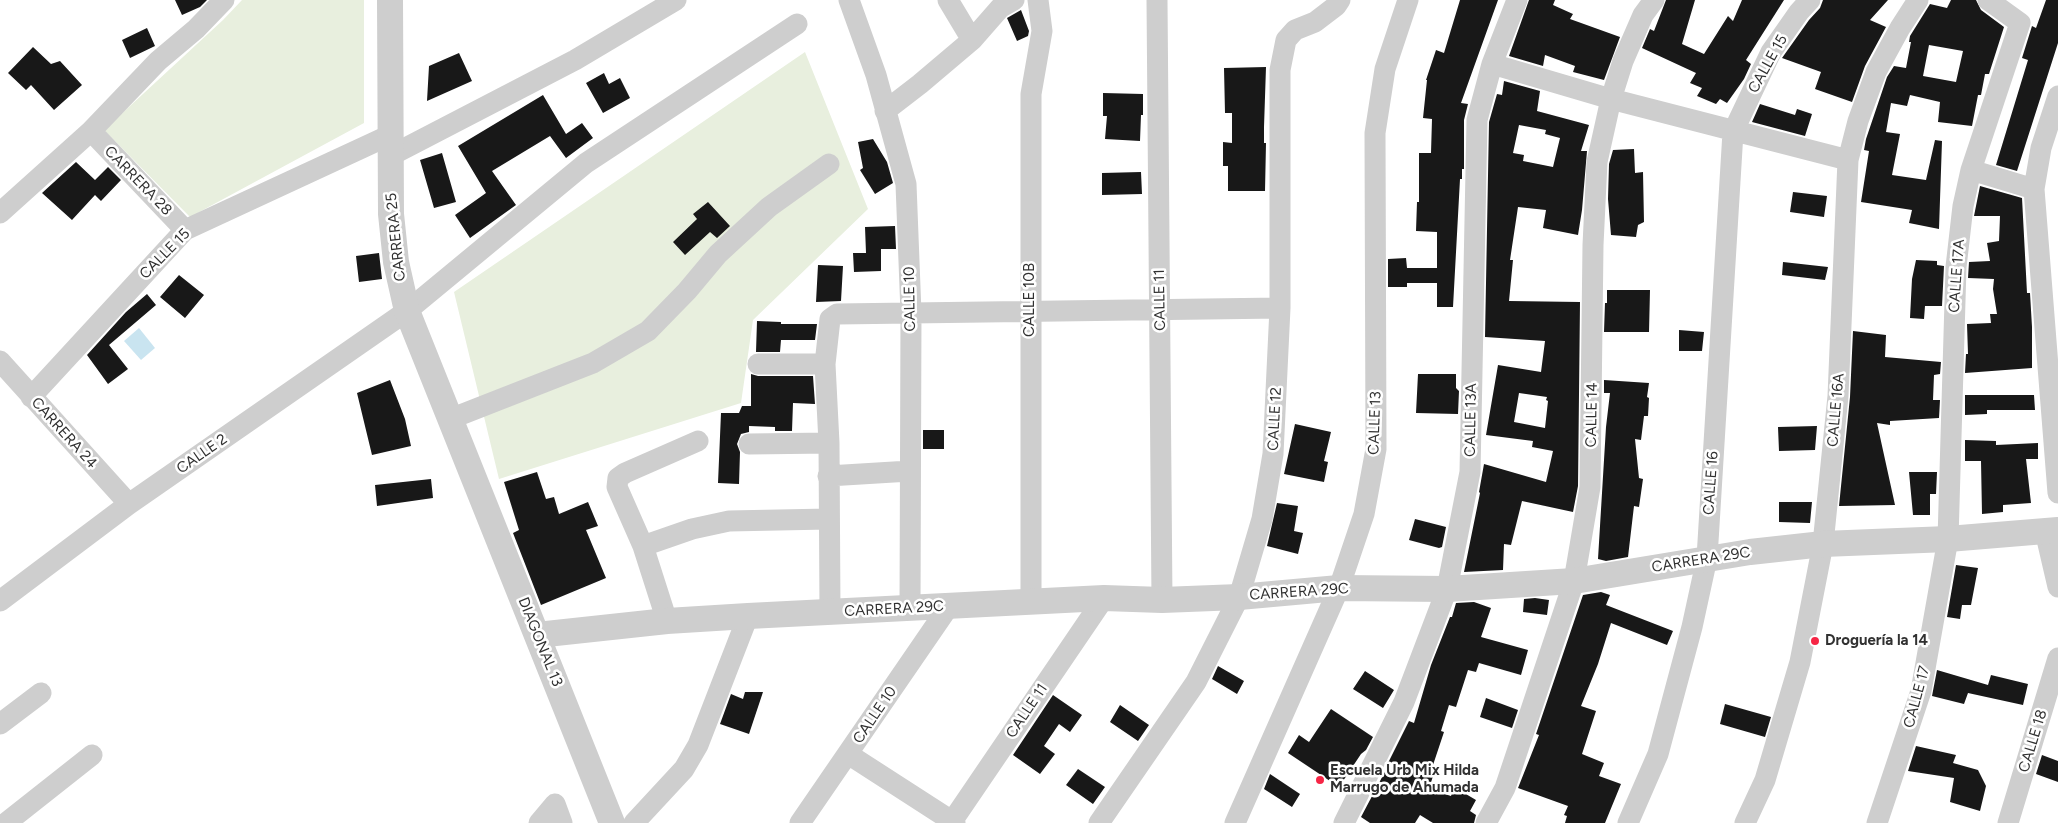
<!DOCTYPE html>
<html>
<head>
<meta charset="utf-8">
<style>
  body { margin:0 }
  canvas { display:block; background:#fff }
</style>
</head>
<body>
<canvas width="2058" height="823"></canvas>
<script>
const context = document.querySelector('canvas').getContext('2d');
context.lineJoin = 'round';
function paint(path, color) { context.fillStyle = color; context.fill(path, 'evenodd'); }
const poly = rows => new Path2D(rows.map(r => 'M' + r).join(''));
function strokePath(path, color, width, dash) { context.strokeStyle = color; context.lineWidth = width; context.lineCap = dash ? 'butt' : 'round'; context.setLineDash(dash || []); context.stroke(path); }
function write(font, color, halo, rows, align = 'center') {
  context.font = font + ' Figtree,sans-serif'; context.lineWidth = 5; context.setLineDash([]); context.textBaseline = 'middle'; context.strokeStyle = halo; context.fillStyle = color; for (const [text, x, y, turn = 0] of rows) {
    context.save(); context.translate(x, y); context.rotate((+turn || 0) * Math.PI / 180); context.textAlign = isNaN(turn) ? turn : align; if (halo) context.strokeText(text, 0, 0); context.fillText(text, 0, 0); context.restore();
  }
}
const green = poly([
  [242,0,364,0,364,123,190,217,104,130,223,20],
  [805,52,868,209,753,320,741,403,499,479,454,292]
]);
const water = poly([
  [139,328,155,348,141,360,124,341]
]);
const building = poly([
  [175,0,207,0,200,7,182,15],
  [1460,0,1498,0,1461,103,1468,104,1464,120,1464,169,1462,169,1462,179,1460,179,1453,307,1437,307,1437,283,1407,283,1407,287,1388,287,1388,259,1406,258,1407,268,1437,268,1437,232,1416,231,1417,202,1419,202,1419,153,1431,153,1432,119,1423,118,1427,80,1426,80,1436,50,1444,53],
  [1529,0,1555,0,1553,5,1573,14,1570,19,1620,37,1604,80,1573,72,1575,66,1545,55,1543,66,1509,56],
  [1666,0,1695,0,1682,44,1704,54,1728,16,1733,21,1742,0,1784,0,1746,60,1751,64,1744,79,1727,103,1720,99,1716,104,1697,96,1702,88,1690,83,1696,73,1642,48,1650,29,1654,31],
  [1823,0,1888,0,1870,20,1886,27,1865,66,1852,102,1815,89,1821,72,1782,58,1809,20,1820,8],
  [1951,0,1976,0,1981,10,2004,27,1989,74,1985,74,1981,95,1978,95,1972,126,1938,122,1940,102,1910,95,1907,106,1891,103,1886,132,1900,134,1892,175,1926,180,1935,140,1942,141,1939,229,1909,223,1912,210,1861,202,1869,151,1864,150,1866,139,1887,77,1894,66,1906,68,1911,42,1909,42,1910,36,1930,4,1947,8],
  [1929,45,1963,51,1956,82,1923,76],
  [2046,0,2058,0,2058,43,2017,171,1996,165,2028,60,2022,58,2032,26,2036,28],
  [1021,10,1029,31,1028,36,1017,41,1007,18],
  [147,28,155,46,130,58,122,40],
  [33,47,51,64,60,61,82,85,54,110,31,85,26,90,8,73],
  [459,53,472,81,427,101,429,66],
  [1266,67,1264,127,1264,143,1266,143,1265,191,1228,191,1228,166,1223,166,1223,142,1232,143,1232,113,1225,113,1224,68],
  [604,73,609,84,620,78,630,98,603,113,586,83],
  [1504,81,1540,91,1537,111,1589,125,1581,151,1587,151,1582,210,1578,235,1543,228,1546,210,1518,207,1510,260,1513,260,1509,301,1580,302,1578,486,1573,512,1522,501,1511,545,1504,544,1503,570,1464,572,1480,493,1479,492,1484,464,1546,482,1553,451,1532,447,1533,441,1486,435,1498,365,1541,372,1545,341,1485,337,1489,122,1497,94,1502,95],
  [1519,125,1546,130,1545,134,1560,138,1553,167,1523,161,1524,155,1513,153],
  [1519,393,1547,397,1546,400,1548,401,1545,428,1514,422],
  [1103,93,1143,94,1143,115,1141,115,1140,141,1105,139,1107,116,1103,116],
  [543,95,566,134,582,123,593,138,566,158,550,136,492,171,516,205,470,238,455,215,486,193,458,146],
  [1760,104,1795,115,1797,109,1812,114,1805,136,1752,122],
  [873,139,887,162,893,183,875,194,860,170,863,168,858,142],
  [1634,149,1635,173,1643,172,1644,222,1638,225,1636,237,1611,235,1608,199,1609,164,1613,150],
  [442,153,456,202,434,208,420,160],
  [76,162,95,180,108,167,121,180,101,201,95,195,72,220,42,193],
  [1141,172,1142,194,1102,195,1102,173],
  [1980,186,2022,198,2027,293,2030,293,2032,327,2032,368,1965,373,1966,354,1968,354,1967,324,1991,323,1990,314,1997,314,1993,289,1994,279,1968,278,1969,262,1990,261,1987,243,1999,241,2000,216,1974,216],
  [1793,192,1827,196,1824,217,1790,212],
  [708,202,730,226,717,238,710,232,685,255,673,242,697,219,693,214],
  [895,226,896,249,881,249,881,271,854,272,853,253,866,253,865,227],
  [379,253,382,279,359,282,356,256],
  [1916,260,1937,261,1937,265,1944,266,1942,306,1925,306,1924,319,1910,318,1912,279],
  [1783,262,1828,267,1825,280,1782,275],
  [818,265,843,266,841,301,816,302],
  [179,275,204,295,185,318,160,297],
  [1607,290,1650,290,1649,332,1604,332,1605,303,1607,303],
  [147,294,156,305,109,345,128,369,108,384,87,355,126,312],
  [757,321,781,322,781,324,817,324,815,340,781,340,780,352,756,352],
  [1679,330,1704,332,1702,351,1679,351],
  [1853,331,1886,335,1885,357,1941,362,1940,374,1934,375,1933,400,1940,400,1939,418,1890,421,1890,425,1877,423,1895,505,1839,506,1850,397],
  [751,374,758,376,813,376,815,404,793,403,792,431,775,431,775,427,749,426,749,432,741,434,737,444,740,452,739,484,718,483,721,413,739,413,742,406,751,406],
  [1418,374,1456,374,1456,388,1459,391,1458,414,1416,413],
  [390,380,405,419,411,446,372,455,357,393],
  [1604,380,1649,383,1647,397,1649,398,1648,416,1644,416,1641,440,1635,439,1639,478,1643,479,1639,507,1634,506,1628,557,1606,561,1598,559,1606,427,1610,393,1604,393],
  [1965,395,2034,395,2035,410,1987,410,1987,414,1965,415],
  [1295,424,1331,432,1324,461,1328,462,1324,482,1284,474],
  [1817,426,1815,450,1779,451,1778,427],
  [923,430,944,430,944,449,923,449],
  [1965,440,1996,441,1996,445,2038,443,2038,459,2026,459,2031,503,2003,505,2003,512,1982,514,1981,461,1965,461],
  [537,472,546,499,554,497,559,514,588,502,598,526,586,530,606,578,541,605,513,533,519,530,504,482],
  [1909,472,1937,472,1936,494,1930,494,1930,515,1913,515],
  [431,479,433,498,377,506,375,485],
  [1779,502,1812,502,1810,523,1779,522],
  [1277,503,1298,506,1294,531,1303,533,1298,554,1267,546],
  [1415,519,1446,527,1442,547,1439,548,1409,540],
  [1956,565,1978,568,1971,605,1962,605,1960,619,1947,617],
  [1601,592,1610,595,1606,605,1673,631,1667,645,1611,623,1598,664,1581,706,1596,711,1582,754,1604,763,1599,776,1621,784,1605,823,1565,823,1567,816,1564,815,1568,806,1518,788,1539,735,1536,734,1583,595],
  [1535,598,1549,600,1547,615,1523,612,1524,599],
  [1474,602,1491,608,1481,637,1528,650,1521,675,1479,663,1476,672,1468,670,1456,707,1449,705,1441,731,1444,732,1430,774,1433,776,1429,789,1451,796,1454,787,1476,800,1470,811,1476,815,1474,823,1433,823,1420,815,1415,823,1370,823,1361,817,1389,764,1388,763,1409,721,1414,723,1431,665,1450,617,1452,617,1456,603],
  [1218,666,1244,681,1237,694,1212,679],
  [1937,670,1988,685,1991,675,2028,684,2023,705,1968,693,1964,704,1932,696],
  [1365,671,1394,690,1383,708,1353,689],
  [745,692,763,692,749,734,720,724,731,694,743,699],
  [1053,695,1082,715,1070,732,1059,724,1044,746,1055,754,1040,774,1013,755],
  [1486,698,1518,710,1512,728,1480,717],
  [1725,704,1771,717,1765,737,1720,724],
  [1120,705,1149,725,1138,741,1110,722],
  [1331,709,1373,737,1366,750,1361,754,1339,787,1288,753,1299,735,1309,742],
  [1916,746,1956,755,1953,763,1978,770,1986,786,1980,811,1950,802,1954,778,1908,771],
  [2042,755,2058,761,2058,782,2036,774],
  [1078,769,1105,787,1093,804,1066,785],
  [1270,774,1300,794,1292,807,1264,789]
]);
const minor = poly([
  [849,0,876,75,906,184,911,313,910,608],
  [948,0,972,40],
  [1157,0,1162,600],
  [1492,64,1611,99,1848,160],
  [2058,96,2041,148,2034,189,2058,493],
  [885,111,920,84,972,40,1000,8,1014,0],
  [91,131,185,230],
  [390,156,575,60,676,0],
  [1971,170,2034,189],
  [0,213,91,131,158,61,196,29,224,0],
  [0,361,129,504],
  [758,364,825,364],
  [31,397,185,230,390,135],
  [450,419,593,363,648,331,687,291,718,254,769,207,829,164],
  [749,444,829,443],
  [828,476,910,471],
  [2045,531,2058,587],
  [643,546,692,529,729,521,828,519],
  [0,601,129,504,407,311,586,163,797,24],
  [1031,602,1031,94,1042,31,1038,0],
  [830,612,829,443,825,364,830,319,837,314,1280,308],
  [667,621,643,546,617,487,618,478,625,473,698,441],
  [0,724,41,693],
  [848,754,955,823],
  [6,823,92,755],
  [539,823,555,804,562,823],
  [634,823,684,769,698,745,748,616],
  [800,823,949,606],
  [951,823,1104,598],
  [1099,823,1196,682,1239,597,1262,519,1273,454,1280,308,1280,70,1286,40,1295,30,1315,22,1336,6,1340,0],
  [1235,823,1339,588,1364,514,1376,449,1375,133,1385,69,1408,0],
  [1344,823,1404,702,1447,589,1470,472,1477,120,1492,64,1517,0],
  [1486,823,1505,788,1574,581,1590,487,1593,245,1597,162,1611,99,1623,61,1643,15,1654,0],
  [1628,823,1658,754,1692,627,1707,558,1733,132,1771,52,1799,12,1810,0],
  [1745,823,1765,780,1800,662,1823,544,1838,396,1848,160,1858,121,1876,72,1900,28,1918,0],
  [1877,823,1921,691,1948,539,1956,267,1963,206,1971,170,2020,23,1988,0],
  [2008,823,2058,658]
]);
const tertiary = poly([
  [390,0,391,214,396,262,407,311,612,823],
  [537,635,667,621,748,616,1104,598,1162,600,1239,597,1339,588,1447,589,1574,581,1750,552,1823,544,1948,539,2058,530]
]);
const markers = [
  [1815,641,5,"#f62545"],
  [1320,780,5,"#f62545"]
];
const streetNames = [
  ["CALLE 15",1768,64,-61],
  ["CARRERA 28",138,181,46],
  ["CARRERA 25",396,237,-96],
  ["CALLE 15",165,254,-45],
  ["CALLE 17A",1957,276,-86],
  ["CALLE 10",910,299,-91],
  ["CALLE 10B",1030,300,-90],
  ["CALLE 11",1160,300,-91],
  ["CALLE 16A",1836,410,-85],
  ["CALLE 14",1592,415,-89],
  ["CALLE 12",1275,419,-87],
  ["CALLE 13A",1471,420,-89],
  ["CALLE 13",1375,423,-88],
  ["CARRERA 24",64,433,48],
  ["CALLE 2",202,454,-35],
  ["CALLE 16",1711,483,-86],
  ["CARRERA 29C",1701,560,-9],
  ["CARRERA 29C",1299,592,-4],
  ["CARRERA 29C",894,609,-3],
  ["DIAGONAL 13",540,642,68],
  ["CALLE 17",1917,697,-75],
  ["CALLE 11",1027,711,-56],
  ["CALLE 10",875,715,-56],
  ["CALLE 18",2033,741,-73]
];
const poiNames = [
  ["Droguería la 14",1825,641],
  ["Escuela Urb Mix Hilda",1330,771],
  ["Marrugo de Ahumada",1330,788]
];
paint(green, '#e8efde');
paint(water, '#c9e4f0');
paint(building, '#181818');
strokePath(minor, '#cecece', 21);
strokePath(tertiary, '#cecece', 26);
for (const [x, y, r, color] of markers) { const dot = new Path2D(); dot.arc(x, y, r, 0, 2 * Math.PI); context.fillStyle = color; context.fill(dot); strokePath(dot, '#fff', 2); }
write('15px', '#313131', '#fff', streetNames);
write('bold 15px', '#313131', '#fff', poiNames, 'left');
</script>
</body>
</html>
